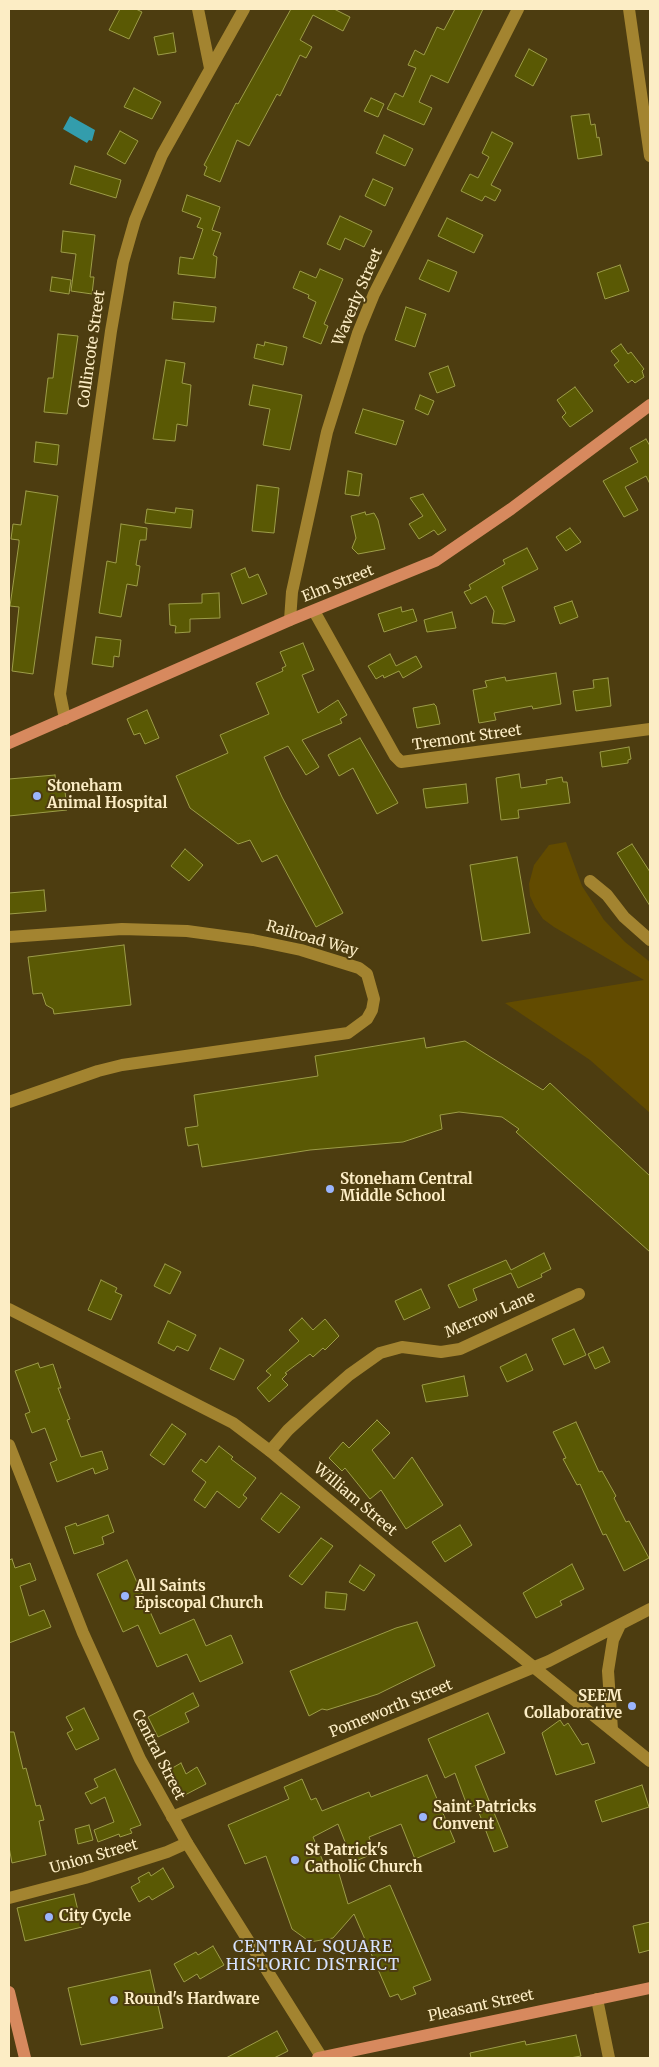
<!DOCTYPE html>
<html>
<head>
<meta charset="utf-8">
<style>
  body { margin:0 }
  #map { position:relative; width:659px; height:2067px; overflow:hidden; background:#4d3d10; font-family:Merriweather,serif }
  canvas { display:block }
  .frame { position:absolute; inset:0; border:10px solid #fcedc5; pointer-events:none }
</style>
</head>
<body>
<div id="map">
<canvas width="659" height="2067"></canvas>
<div class="frame"></div>
</div>
<script>
const context = document.querySelector('canvas').getContext('2d');
context.lineJoin = 'round';
function paint(path, color) { context.fillStyle = color; context.fill(path, 'evenodd'); }
const poly = rows => new Path2D(rows.map(r => 'M' + r).join(''));
function strokePath(path, color, width, dash) { context.strokeStyle = color; context.lineWidth = width; context.lineCap = dash ? 'butt' : 'round'; context.setLineDash(dash || []); context.stroke(path); }
function write(font, color, halo, rows, align = 'center') {
  context.font = font + ' Merriweather,serif'; context.lineWidth = 4; context.setLineDash([]); context.textBaseline = 'middle'; context.strokeStyle = halo; context.fillStyle = color; for (const [text, x, y, turn = 0] of rows) {
    context.save(); context.translate(x, y); context.rotate((+turn || 0) * Math.PI / 180); context.textAlign = isNaN(turn) ? turn : align; if (halo) context.strokeText(text, 0, 0); context.fillText(text, 0, 0); context.restore();
  }
}
const green = poly([
  [566,842,582,886,604,920,625,942,650,962,650,1113,590,1060,505,1003,644,980,554,927,543,919,535,907,530,896,529,884,534,865,549,845]
]);
const water = poly([
  [70,116,95,130,92,141,89,140,87,143,63,129]
]);
const building = poly([
  [120,9,136,9,142,12,129,39,109,30,120,9],
  [291,9,334,9,350,17,343,31,313,15,300,40,312,47,306,58,300,55,280,96,277,94,249,146,237,140,220,182,204,175,207,167,204,165,236,103,238,104,291,9],
  [455,9,483,9,448,83,431,75,419,102,432,108,424,125,387,109,395,93,403,97,416,68,408,65,415,50,424,55,437,27,444,30,455,9],
  [173,33,176,52,158,55,154,37,173,33],
  [529,49,547,59,533,86,515,76,529,49],
  [134,88,161,102,152,119,124,107,134,88],
  [371,98,384,104,378,117,364,111,371,98],
  [589,114,591,125,595,124,597,138,599,137,602,155,578,159,571,116,589,114],
  [120,131,138,141,125,164,107,154,120,131],
  [492,132,513,143,491,185,501,190,495,201,485,196,482,201,461,191,470,174,478,178,489,157,482,153,492,132],
  [384,135,413,149,405,166,376,153,384,135],
  [75,166,121,180,116,198,70,184,75,166],
  [373,179,393,188,385,206,365,196,373,179],
  [187,195,220,207,212,230,221,233,213,255,217,257,215,278,178,274,180,257,193,259,203,229,197,227,201,218,182,211,187,195],
  [340,216,372,231,364,247,345,238,340,250,327,244,340,216],
  [447,218,483,235,474,253,438,236,447,218],
  [63,231,95,235,90,277,94,277,92,294,71,291,76,254,61,252,63,231],
  [428,260,457,272,449,292,419,279,428,260],
  [620,265,629,291,605,299,597,273,620,265],
  [320,269,343,279,324,324,328,326,321,344,303,337,316,302,308,298,309,295,293,288,300,271,316,278,320,269],
  [52,277,71,280,69,294,50,291,52,277],
  [174,302,216,307,214,322,172,319,174,302],
  [406,307,426,314,415,347,395,340,406,307],
  [58,334,78,336,67,414,44,412,48,378,53,378,58,334],
  [265,342,287,347,283,365,254,358,257,344,264,346,265,342],
  [621,344,628,354,631,352,644,369,642,371,644,377,635,383,632,380,628,383,614,365,619,361,611,351,621,344],
  [166,360,185,363,182,383,191,385,187,426,177,424,175,441,153,439,166,360],
  [448,366,455,386,437,393,429,373,448,366],
  [253,385,302,395,290,450,263,445,270,409,249,405,253,385],
  [575,387,593,411,570,427,562,417,566,413,557,400,575,387],
  [420,395,434,401,428,415,415,409,420,395],
  [363,409,404,421,396,445,355,433,363,409],
  [646,439,650,446,650,484,646,476,625,487,638,510,624,517,603,481,638,462,630,448,646,439],
  [36,442,59,445,57,465,34,462,36,442],
  [348,471,362,474,359,496,345,494,348,471],
  [257,485,279,488,274,533,252,531,257,485],
  [26,491,58,496,33,674,12,671,19,607,10,606,19,543,19,540,11,539,13,524,21,525,26,491],
  [423,494,446,530,438,535,434,530,419,539,409,524,423,516,410,498,423,494],
  [176,508,193,510,191,528,145,523,147,509,175,513,176,508],
  [365,512,366,515,374,513,378,520,385,549,358,554,352,548,356,538,351,516,365,512],
  [121,524,147,528,146,540,140,540,136,565,140,566,137,586,127,584,121,617,99,613,107,561,116,563,121,524],
  [570,528,581,542,566,551,556,537,570,528],
  [527,548,538,569,502,587,515,621,505,624,492,623,494,611,486,596,471,604,464,592,471,589,469,585,505,564,503,560,527,548],
  [245,568,249,578,258,574,267,594,242,604,231,574,245,568],
  [219,593,220,618,190,619,190,632,175,633,176,626,170,625,169,604,202,603,202,594,219,593],
  [572,601,578,617,560,624,554,607,572,601],
  [401,607,402,612,413,609,417,621,384,632,378,614,401,607],
  [452,612,456,628,427,632,424,620,452,612],
  [96,637,121,640,119,657,114,656,113,667,92,664,96,637],
  [303,643,314,670,302,675,318,713,338,700,347,715,340,719,342,723,302,740,319,767,306,775,288,746,264,757,282,797,343,913,316,927,277,855,262,862,250,840,238,844,190,808,176,776,228,753,220,735,269,714,256,683,283,671,282,668,286,666,280,652,303,643],
  [390,654,396,666,416,656,422,667,403,678,399,671,384,678,383,675,376,679,368,666,390,654],
  [556,673,561,704,533,709,532,706,494,713,496,720,479,723,473,690,487,687,485,681,505,677,506,681,556,673],
  [608,678,611,706,576,711,573,691,594,688,593,680,608,678],
  [434,704,436,706,440,724,417,728,413,708,434,704],
  [147,710,159,738,145,744,140,733,134,735,127,719,147,710],
  [360,738,398,803,377,814,353,768,339,776,328,755,360,738],
  [629,747,631,759,628,760,628,763,602,767,600,752,629,747],
  [519,774,521,788,547,784,546,780,562,777,563,782,567,782,570,803,518,810,519,818,501,820,496,778,519,774],
  [55,775,56,783,64,782,67,810,9,816,9,779,55,775],
  [466,784,468,803,426,808,423,789,466,784],
  [632,844,650,872,650,906,617,853,632,844],
  [185,849,203,865,189,881,171,866,185,849],
  [517,857,530,933,482,941,470,865,517,857],
  [44,890,46,911,9,914,9,893,44,890],
  [124,945,131,1005,54,1014,53,1009,46,1005,42,993,33,994,28,957,124,945],
  [424,1038,426,1048,465,1041,543,1090,550,1083,650,1176,650,1252,516,1132,519,1129,502,1117,459,1112,440,1115,442,1129,403,1142,310,1150,202,1167,198,1144,188,1146,185,1128,198,1126,194,1095,318,1076,315,1056,424,1038],
  [544,1253,551,1269,541,1274,542,1277,518,1288,511,1273,473,1289,477,1300,459,1308,448,1285,506,1260,511,1270,544,1253],
  [165,1264,181,1272,170,1294,154,1286,165,1264],
  [101,1280,117,1288,115,1292,122,1295,111,1320,88,1310,101,1280],
  [421,1289,430,1308,404,1320,395,1301,421,1289],
  [302,1318,313,1330,325,1319,339,1336,325,1350,323,1348,313,1357,310,1354,285,1373,287,1374,282,1379,288,1385,269,1402,257,1388,271,1375,266,1371,299,1341,289,1330,302,1318],
  [168,1321,196,1335,188,1351,177,1346,174,1351,158,1343,168,1321],
  [574,1329,586,1355,564,1365,552,1339,574,1329],
  [603,1347,610,1362,595,1369,588,1354,603,1347],
  [220,1348,244,1360,234,1380,210,1369,220,1348],
  [526,1354,533,1370,507,1382,500,1367,526,1354],
  [38,1363,40,1368,53,1364,61,1388,58,1388,70,1419,67,1420,81,1457,102,1451,108,1469,95,1474,93,1468,57,1482,50,1463,57,1460,45,1428,32,1433,25,1414,30,1412,15,1371,38,1363],
  [464,1376,468,1396,426,1402,422,1385,464,1376],
  [377,1420,390,1433,372,1450,394,1479,412,1457,443,1505,406,1529,381,1490,370,1499,345,1468,342,1471,329,1458,343,1442,349,1448,377,1420],
  [576,1422,599,1472,602,1471,616,1496,614,1498,626,1522,629,1521,649,1558,624,1571,606,1534,603,1535,580,1484,577,1485,563,1459,566,1458,553,1432,576,1422],
  [172,1424,186,1434,164,1465,150,1455,172,1424],
  [219,1446,233,1457,231,1459,256,1478,243,1495,247,1498,239,1508,217,1491,205,1508,194,1500,206,1482,192,1471,201,1459,206,1463,219,1446],
  [281,1493,300,1507,279,1533,261,1519,281,1493],
  [108,1515,114,1532,102,1537,104,1544,74,1554,65,1527,76,1523,77,1526,108,1515],
  [460,1525,472,1545,445,1562,432,1542,460,1525],
  [321,1538,333,1546,302,1585,289,1576,321,1538],
  [12,1559,15,1568,30,1563,36,1580,20,1586,29,1616,44,1610,51,1627,9,1643,9,1560,12,1559],
  [127,1560,160,1634,194,1619,206,1646,231,1635,243,1663,200,1682,187,1654,157,1667,138,1625,123,1632,97,1574,127,1560],
  [572,1564,584,1589,560,1601,562,1605,536,1618,523,1593,572,1564],
  [360,1565,375,1575,364,1591,349,1582,360,1565],
  [326,1592,347,1594,345,1610,325,1608,326,1592],
  [417,1622,435,1666,378,1694,327,1710,322,1709,309,1716,290,1671,396,1628,417,1622],
  [193,1693,199,1706,185,1713,189,1722,158,1737,148,1717,193,1693],
  [84,1708,99,1739,76,1750,67,1733,73,1730,66,1717,84,1708],
  [488,1713,505,1753,475,1766,508,1847,494,1852,476,1805,468,1808,455,1773,445,1778,428,1739,488,1713],
  [560,1720,564,1726,568,1723,582,1745,588,1743,595,1763,556,1775,542,1733,560,1720],
  [9,1732,14,1732,23,1769,26,1768,36,1806,40,1805,44,1820,39,1821,46,1855,12,1863,9,1847,9,1732],
  [181,1763,186,1774,197,1767,206,1784,183,1796,169,1770,181,1763],
  [115,1769,141,1825,130,1829,132,1833,120,1837,119,1834,98,1842,94,1830,114,1822,105,1797,91,1804,85,1793,98,1787,94,1779,115,1769],
  [427,1775,455,1842,415,1859,401,1824,369,1837,375,1853,353,1862,338,1824,313,1837,324,1864,337,1867,348,1904,390,1885,431,1980,413,1987,416,1994,401,2000,398,1994,390,1997,354,1914,333,1938,310,1942,292,1929,266,1856,245,1864,228,1825,289,1799,284,1787,302,1779,311,1800,316,1798,322,1811,369,1792,371,1797,427,1775],
  [642,1785,649,1807,602,1822,595,1801,642,1785],
  [89,1825,93,1840,78,1844,75,1829,89,1825],
  [163,1868,174,1887,152,1900,149,1896,139,1902,131,1887,140,1882,138,1878,149,1872,151,1876,163,1868],
  [74,1894,82,1927,25,1941,17,1908,74,1894],
  [650,1922,650,1950,639,1953,633,1926,650,1922],
  [213,1946,224,1965,200,1979,197,1974,184,1982,174,1964,196,1952,198,1955,213,1946],
  [150,1970,163,2028,81,2045,68,1988,150,1970],
  [277,2031,288,2051,274,2058,226,2058,277,2031],
  [576,2035,581,2056,570,2058,471,2058,470,2053,525,2041,526,2045,576,2035]
]);
const street = poly([
  [198,9,210,68],
  [314,611,395,756,401,762,650,729],
  [290,620,292,592,327,432,358,333,374,294,518,9],
  [65,719,60,694,111,331,123,262,135,220,162,155,244,9],
  [590,881,607,895,624,917,650,940],
  [9,937,122,929,187,931,253,940,301,950,359,968,367,974,374,999,372,1010,367,1019,348,1033,122,1065,98,1071,9,1102],
  [270,1451,288,1430,314,1406,349,1375,380,1353,402,1347,441,1352,460,1349,579,1294],
  [612,1730,608,1671,613,1640,620,1625],
  [172,1817,549,1661,650,1609],
  [9,1898,85,1878,167,1852,187,1843],
  [597,1999,609,2058]
]);
const secondary = poly([
  [629,9,650,156],
  [9,1309,233,1423,270,1451,391,1552,650,1761],
  [9,1445,83,1633,140,1759,187,1843,322,2058]
]);
const primary = poly([
  [9,743,290,620,435,561,511,509,650,405],
  [9,1992,25,2058],
  [318,2058,650,1988]
]);
const markers = [
  [37,796,5,"#9bb5fd"],
  [330,1189,5,"#9bb5fd"],
  [125,1596,5,"#9bb5fd"],
  [632,1706,5,"#9bb5fd"],
  [423,1817,5,"#9bb5fd"],
  [295,1860,5,"#9bb5fd"],
  [49,1917,5,"#9bb5fd"],
  [114,2000,5,"#9bb5fd"]
];
const streetNames = [
  ["Waverly Street",358,297,-67],
  ["Collincote Street",92,349,-82],
  ["Elm Street",338,584,-22],
  ["Tremont Street",467,738,-8],
  ["Railroad Way",312,939,16],
  ["Merrow Lane",490,1315,-23],
  ["William Street",355,1500,40],
  ["Pomeworth Street",391,1709,-22],
  ["Central Street",158,1755,63],
  ["Union Street",94,1857,-16],
  ["Pleasant Street",481,2006,-12]
];
const poiNames = [
  ["Stoneham",47,787],
  ["Animal Hospital",47,804],
  ["Stoneham Central",340,1180],
  ["Middle School",340,1197],
  ["All Saints",135,1587],
  ["Episcopal Church",135,1604],
  ["SEEM",622,1697,"right"],
  ["Collaborative",622,1714,"right"],
  ["Saint Patricks",433,1808],
  ["Convent",433,1825],
  ["St Patrick's",305,1851],
  ["Catholic Church",305,1868],
  ["City Cycle",59,1917],
  ["Round's Hardware",124,2000]
];
const neighbourhoodNames = [
  ["CENTRAL SQUARE",313,1947],
  ["HISTORIC DISTRICT",313,1965]
];
paint(green, '#624b00');
paint(water, '#339dac');
paint(building, '#5a5904');
strokePath(building, '#9c9c48', 1);
strokePath(street, '#a38430', 12);
strokePath(secondary, '#a38430', 12);
strokePath(primary, '#d7895e', 12);
for (const [x, y, r, color] of markers) { const dot = new Path2D(); dot.arc(x, y, r, 0, 2 * Math.PI); context.fillStyle = color; context.fill(dot); strokePath(dot, '#4d3d10', 2); }
write('15px', '#fcedc5', '#4d3d10', streetNames);
write('bold 15px', '#fcedc5', '#4d3d10', poiNames, 'left');
context.letterSpacing = '1px';
write('16px', '#d7e2fe', '#4d3d10', neighbourhoodNames);
context.letterSpacing = '0px';
</script>
</body>
</html>
